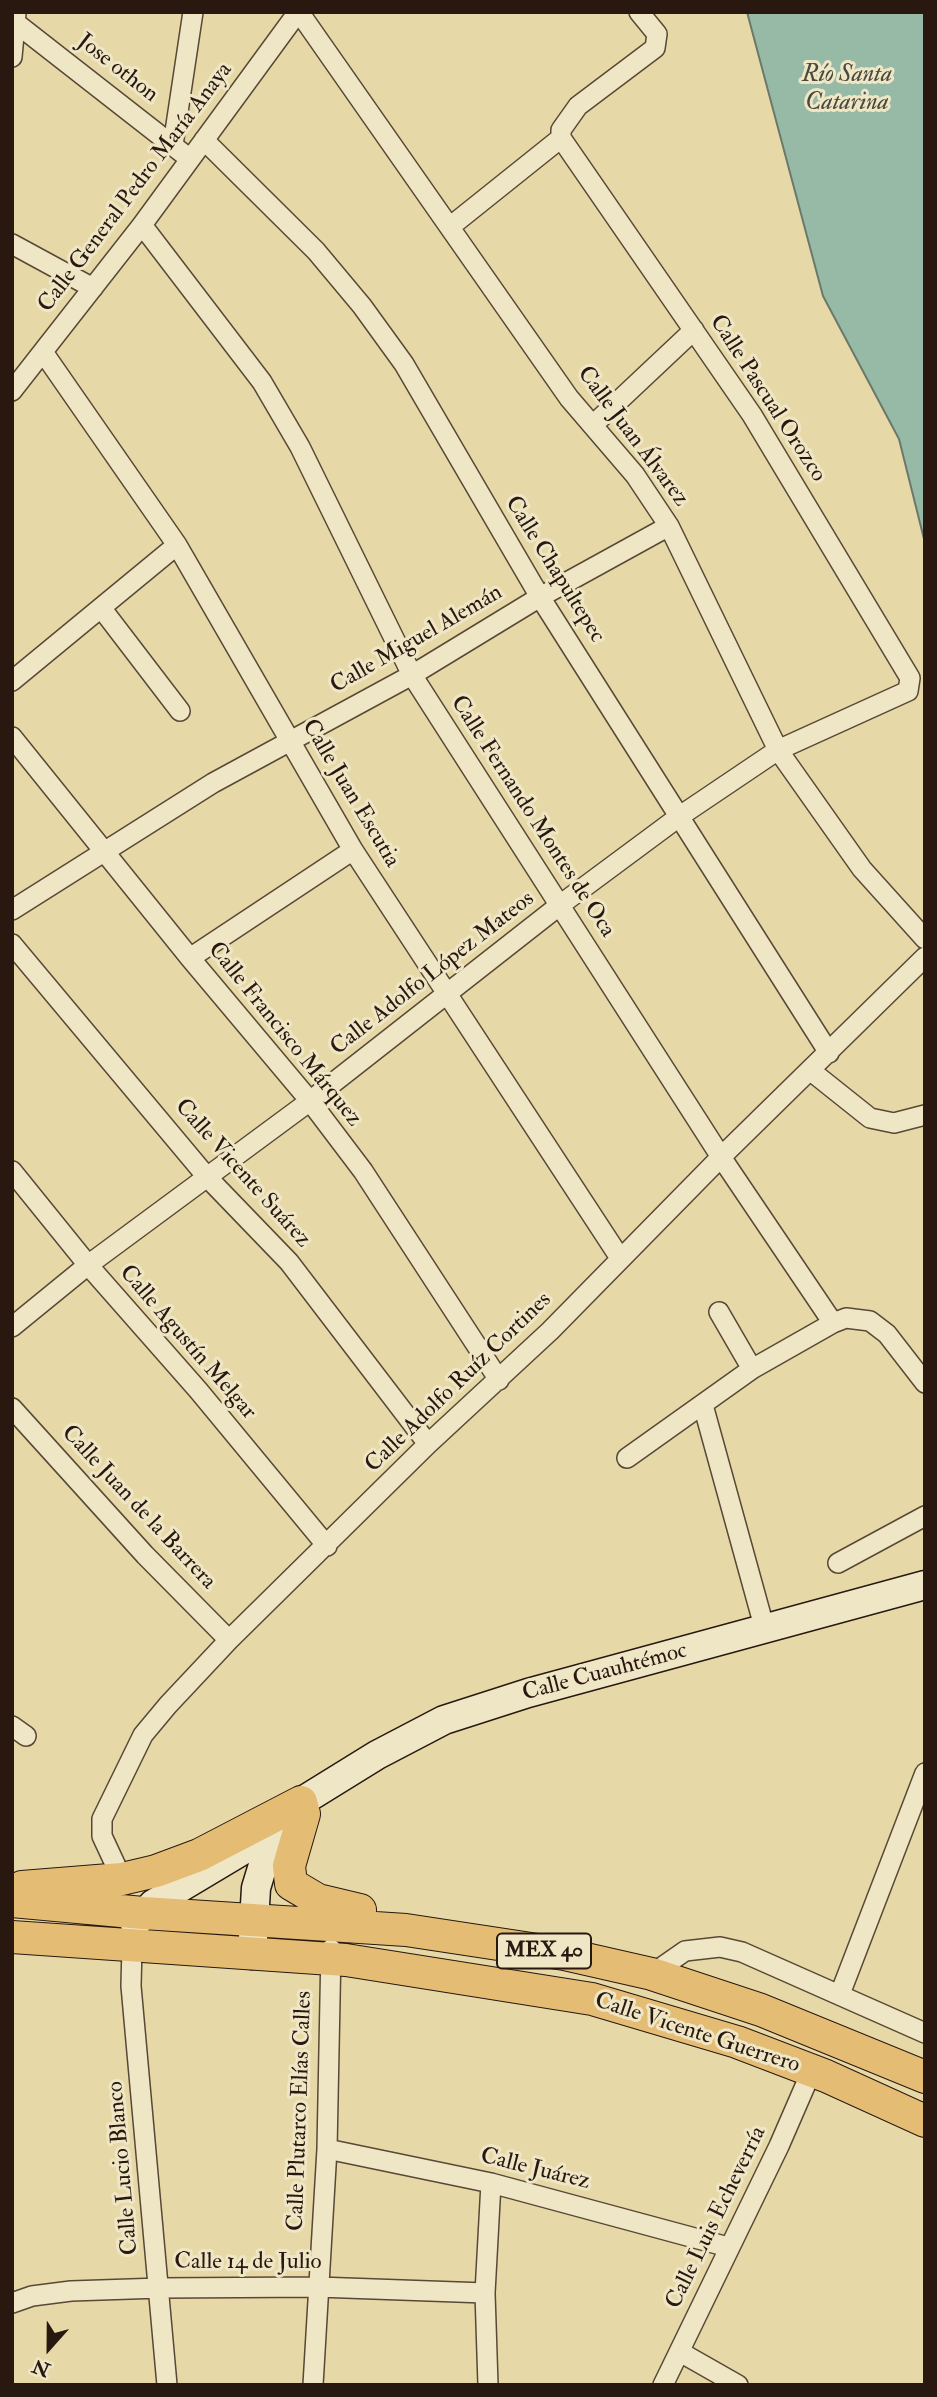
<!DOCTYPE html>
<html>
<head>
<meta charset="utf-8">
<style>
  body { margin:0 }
  #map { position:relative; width:937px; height:2397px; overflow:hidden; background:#e7d9a7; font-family:"IM FELL Double Pica",serif }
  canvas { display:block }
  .frame { position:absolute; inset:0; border:14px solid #281810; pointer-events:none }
  .north { position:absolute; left:14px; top:2313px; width:70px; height:70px; -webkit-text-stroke:5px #efe6c6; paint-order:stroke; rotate:201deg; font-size:19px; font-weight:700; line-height:28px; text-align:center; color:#281810 }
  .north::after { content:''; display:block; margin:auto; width:24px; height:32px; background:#281810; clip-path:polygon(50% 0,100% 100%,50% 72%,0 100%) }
</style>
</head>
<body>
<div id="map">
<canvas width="937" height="2397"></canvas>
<div class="frame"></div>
<div class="north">N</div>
</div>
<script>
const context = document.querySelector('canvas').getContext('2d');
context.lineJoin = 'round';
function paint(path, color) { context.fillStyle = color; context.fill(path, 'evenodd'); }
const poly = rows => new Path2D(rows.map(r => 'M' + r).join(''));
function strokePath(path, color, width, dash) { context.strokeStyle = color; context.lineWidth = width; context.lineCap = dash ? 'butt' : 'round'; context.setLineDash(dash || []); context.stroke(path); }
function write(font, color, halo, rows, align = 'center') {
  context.font = font + ' "IM FELL Double Pica",serif'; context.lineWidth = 6; context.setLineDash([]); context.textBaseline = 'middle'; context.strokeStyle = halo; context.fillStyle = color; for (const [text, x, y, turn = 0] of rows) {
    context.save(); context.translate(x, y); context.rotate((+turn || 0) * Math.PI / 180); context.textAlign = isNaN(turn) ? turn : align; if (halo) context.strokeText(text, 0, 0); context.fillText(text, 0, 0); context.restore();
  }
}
const water = poly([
  [747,12,925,12,925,543,899,439,823,296,747,12]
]);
const street = poly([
  [299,12,569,398,635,475,669,526,778,750,862,869,925,939],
  [12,20,190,159],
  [12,57,16,13],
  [204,140,316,251,362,306,404,364,540,597,829,1053],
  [173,145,193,12],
  [142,225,262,382,300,447,412,675,721,1157,833,1323,846,1318,870,1321,887,1334,925,1383],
  [451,226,561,138,561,130,578,106,655,48,657,34,639,12],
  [12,244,93,288],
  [43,352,177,545,353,850,620,1258],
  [12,391,142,225,298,12],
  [593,425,694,330],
  [102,609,180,711],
  [12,681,177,545],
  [12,737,190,958,310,1101,363,1171,499,1380],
  [12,910,213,783,412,675,540,597,669,526],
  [12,944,207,1177,289,1262,428,1444],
  [190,958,353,850],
  [811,1071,870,1118,894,1123,925,1115],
  [12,1171,88,1265,198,1390,327,1546],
  [719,1312,752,1369],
  [12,1327,88,1265,310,1101,560,905,680,816,778,750,908,691,910,678,752,415,561,138],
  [703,1405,765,1630],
  [12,1408,145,1555,229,1640],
  [627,1458,752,1369,833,1323],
  [838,1563,925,1516],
  [12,1726,26,1736],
  [122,1879,102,1836,102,1819,143,1735,168,1705,229,1640,428,1444,550,1331,721,1157,925,957],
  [132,1946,131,1986,167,2385],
  [652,1974,685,1951,720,1947,742,1952,925,2033],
  [840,1994,925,1773],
  [327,2149,491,2183,728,2247],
  [12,2303,32,2296,71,2291,160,2288,318,2287,485,2293],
  [680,2352,738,2385],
  [313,2385,327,2149,331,1949],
  [488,2385,485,2293,491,2183],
  [663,2385,779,2146,812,2070]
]);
const secondary = poly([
  [135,1924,153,1904,250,1846,301,1802,377,1755,444,1720,528,1693,925,1585],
  [252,1955,256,1888,266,1855,282,1827]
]);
const primary = poly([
  [22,1887,122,1879,156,1871,199,1855,301,1802,304,1814,289,1866,291,1884,318,1900,360,1910],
  [12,1901,143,1913,406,1930,564,1954,652,1974,761,2010,925,2077],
  [12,1937,346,1960,592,1999,737,2042,826,2076,925,2121]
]);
const shields = [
  [544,1951,94]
];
const shieldNames = [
  ["MEX 40",544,1951]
];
const streetNames = [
  ["Jose othon",117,69,38],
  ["Calle General Pedro María Anaya",136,188,-53],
  ["Calle Pascual Orozco",767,399,57],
  ["Calle Juan Álvarez",632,437,53],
  ["Calle Chapultepec",554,570,58],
  ["Calle Miguel Alemán",417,640,-30],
  ["Calle Juan Escutia",350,794,59],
  ["Calle Fernando Montes de Oca",532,817,57],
  ["Calle Adolfo López Mateos",433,974,-38],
  ["Calle Francisco Márquez",284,1035,51],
  ["Calle Vicente Suárez",242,1174,48],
  ["Calle Agustín Melgar",187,1343,49],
  ["Calle Adolfo Ruíz Cortines",459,1383,-44],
  ["Calle Juan de la Barrera",138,1508,47],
  ["Calle Cuauhtémoc",605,1673,-15],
  ["Calle Vicente Guerrero",697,2034,18],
  ["Calle Plutarco Elías Calles",301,2111,-88],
  ["Calle Lucio Blanco",124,2168,-95],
  ["Calle Juárez",535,2170,14],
  ["Calle Luis Echeverría",717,2218,-64],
  ["Calle 14 de Julio",248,2263]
];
const waterNames = [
  ["Río Santa",847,76],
  ["Catarina",847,104]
];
paint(water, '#97baa6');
strokePath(water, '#6b796a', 2);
strokePath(street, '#584836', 22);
strokePath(secondary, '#281810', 31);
strokePath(primary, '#281810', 34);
strokePath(street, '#efe6c6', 19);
strokePath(secondary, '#efe6c6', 28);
strokePath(primary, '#e4bc74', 32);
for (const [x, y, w] of shields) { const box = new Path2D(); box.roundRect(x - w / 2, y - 17.5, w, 35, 5); context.fillStyle = '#efe6c6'; context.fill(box); strokePath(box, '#281810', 2); }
write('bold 21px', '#281810', null, shieldNames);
write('23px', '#281810', '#efe6c6', streetNames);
write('italic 24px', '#49493d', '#efe6c6', waterNames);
</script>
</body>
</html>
